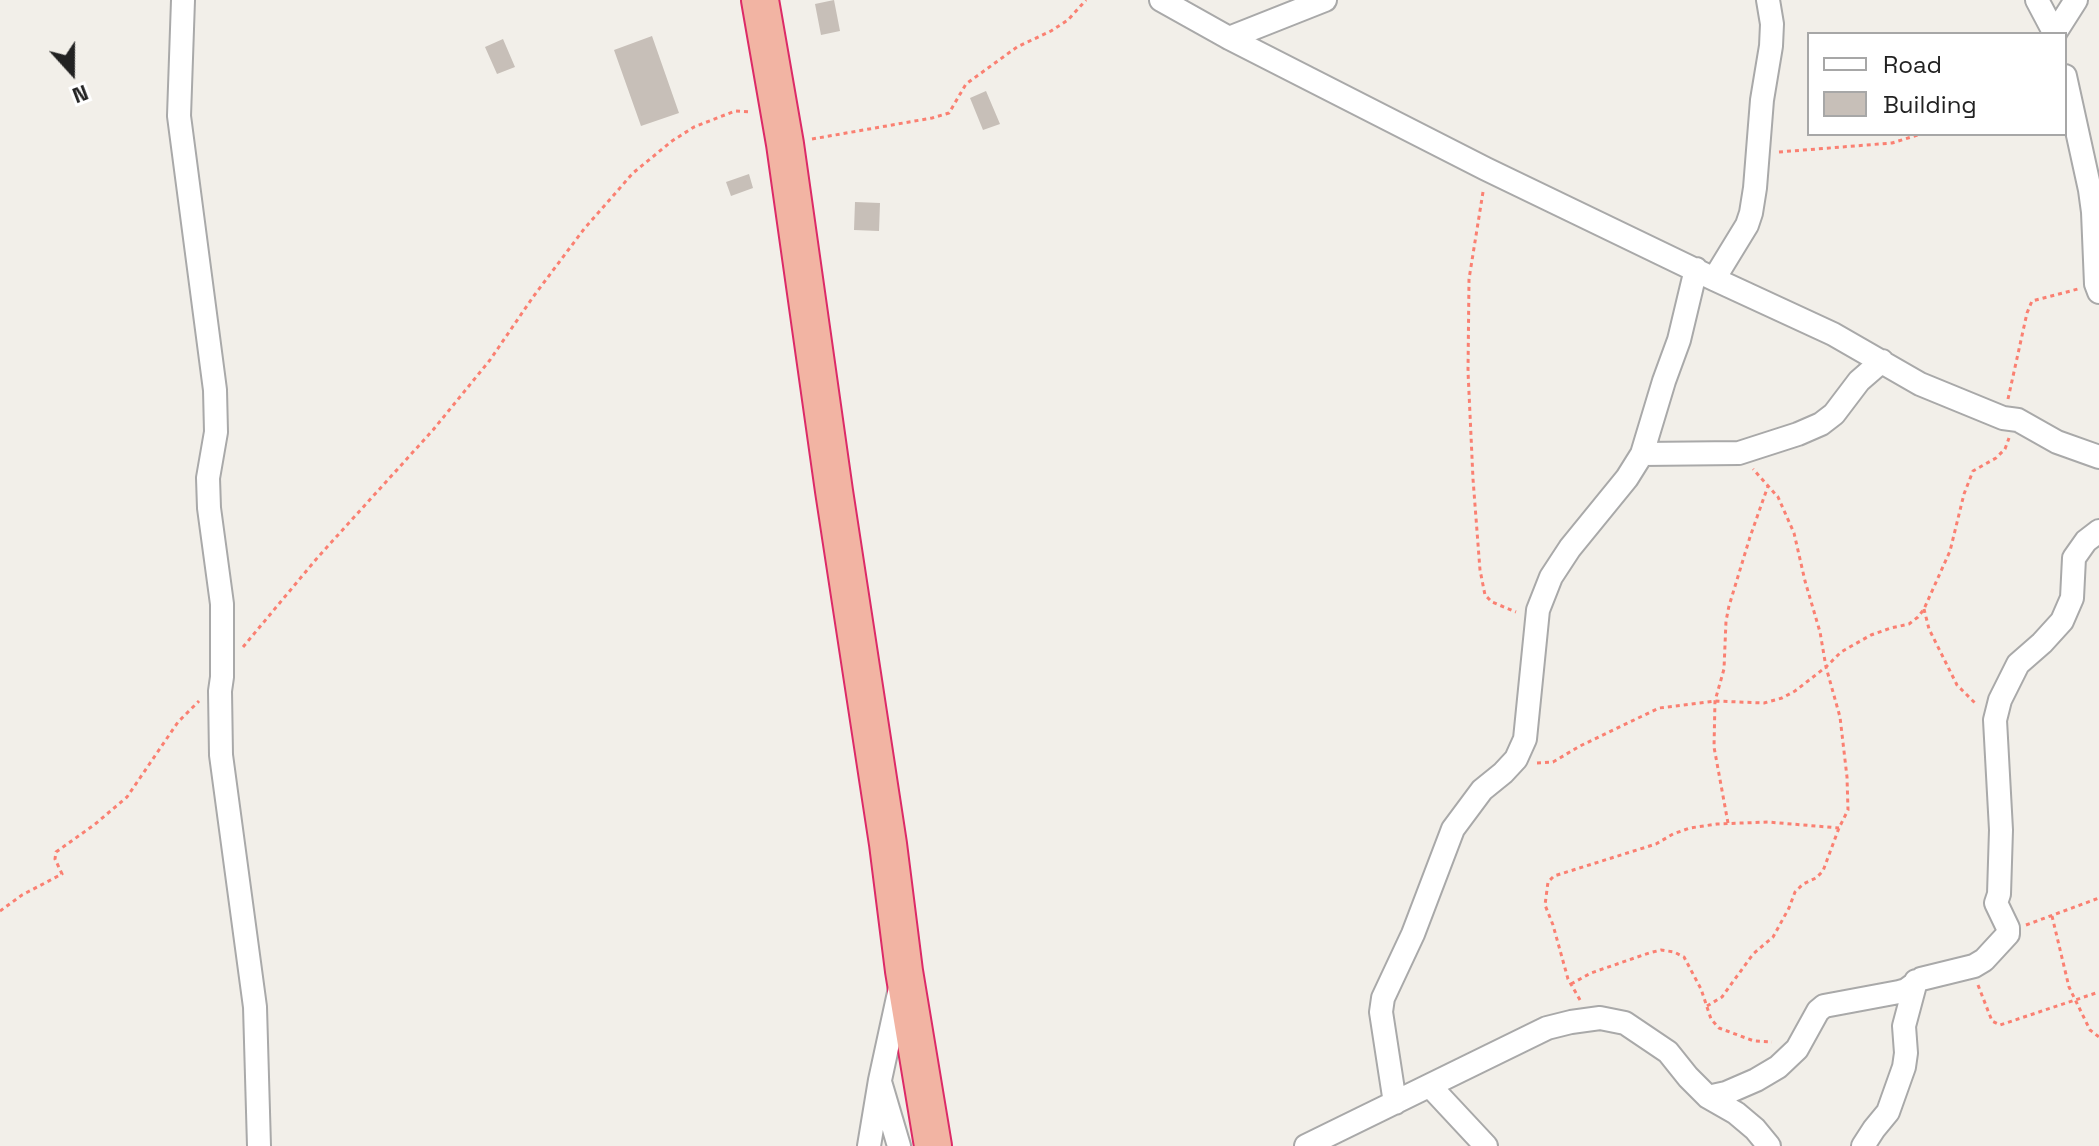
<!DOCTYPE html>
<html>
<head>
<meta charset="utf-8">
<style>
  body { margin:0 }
  #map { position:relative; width:2099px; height:1146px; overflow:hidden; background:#f2efe9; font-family:"Space Grotesk",sans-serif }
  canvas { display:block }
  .legend { position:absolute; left:1807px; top:32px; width:260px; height:104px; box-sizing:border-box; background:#fff; border:2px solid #a7a7a7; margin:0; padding:10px 14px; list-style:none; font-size:24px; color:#222 }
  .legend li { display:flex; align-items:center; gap:16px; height:40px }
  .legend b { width:40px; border:2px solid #a7a7a7 }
  .north { position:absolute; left:32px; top:32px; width:80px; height:80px; -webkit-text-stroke:6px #fff; paint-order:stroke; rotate:159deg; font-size:22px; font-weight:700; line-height:32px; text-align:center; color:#222 }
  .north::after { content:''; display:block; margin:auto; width:28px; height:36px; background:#222; clip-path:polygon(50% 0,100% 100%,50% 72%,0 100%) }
</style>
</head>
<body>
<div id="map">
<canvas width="2099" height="1146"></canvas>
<ul class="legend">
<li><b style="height:10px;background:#fff"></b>Road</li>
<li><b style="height:22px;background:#c7bfb8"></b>Building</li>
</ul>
<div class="north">N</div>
</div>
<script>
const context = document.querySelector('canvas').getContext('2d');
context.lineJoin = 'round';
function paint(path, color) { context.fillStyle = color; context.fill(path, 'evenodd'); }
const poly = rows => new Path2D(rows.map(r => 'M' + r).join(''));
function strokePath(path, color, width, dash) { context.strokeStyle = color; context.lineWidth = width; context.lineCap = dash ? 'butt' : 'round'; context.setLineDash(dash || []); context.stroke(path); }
const building = poly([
  [834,0,840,31,821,35,815,4],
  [652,36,679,113,641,126,614,50],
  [503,39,515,67,497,74,485,47],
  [986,91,1000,124,983,130,970,98],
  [749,174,753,188,731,196,726,182],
  [855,202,880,203,879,231,854,230]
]);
const path = poly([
  [812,139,932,118,949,113,966,84,1017,47,1051,31,1068,20,1086,0],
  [1779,152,1892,143,1921,134],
  [1483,192,1469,279,1468,371,1473,479,1480,570,1485,595,1492,602,1516,612],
  [2008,399,2027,313,2032,301,2078,289],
  [1924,609,1929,629,1957,685,1977,705],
  [243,647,318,557,433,430,490,360,533,297,584,229,633,173,672,141,694,127,735,111,752,112],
  [1537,763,1553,762,1580,746,1659,708,1715,701,1764,703,1782,698,1795,691,1826,667,1841,652,1871,635,1891,628,1909,624,1918,617,1924,609,1950,551,1964,494,1973,471,1996,458,2005,449,2009,438],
  [1728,823,1714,747,1715,701,1724,669,1726,621,1729,606,1750,537,1768,486],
  [0,911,22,895,62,874,55,859,56,852,94,825,127,797,178,722,199,701],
  [2052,916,2069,987,2090,1030,2099,1037],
  [2026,925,2099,898],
  [1571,984,1591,973,1649,953,1661,950,1674,952,1684,957,1701,989,1711,1019,1719,1028,1754,1041,1772,1042],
  [1978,985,1992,1021,2000,1025,2099,992],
  [1580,1000,1568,979,1553,925,1545,905,1548,882,1554,876,1656,844,1673,834,1690,828,1717,824,1768,822,1839,828],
  [1707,1006,1722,997,1753,954,1773,937,1789,908,1795,892,1803,884,1816,878,1823,871,1839,828,1848,810,1847,777,1840,717,1826,667,1820,632,1805,581,1794,533,1778,497,1753,469]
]);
const minor = poly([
  [183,0,179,116,215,390,216,432,208,478,209,508,222,604,222,677,220,691,221,755,255,1007,259,1146],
  [1161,0,1229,38,1486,169,1714,279,1833,334,1920,384,2003,418,2018,420,2057,442,2099,457],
  [2037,0,2055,34],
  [2055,33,2076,0],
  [1229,38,1325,0],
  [2065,76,2090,190,2093,212,2096,284,2099,292],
  [1714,279,1747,225,1751,213,1755,188,1762,100,1771,46,1772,24,1768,0],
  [1642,454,1739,453,1798,434,1821,424,1834,414,1859,381,1882,361],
  [881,1085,899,1146],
  [1430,1086,1486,1146],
  [1708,1097,1726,1093,1756,1080,1778,1067,1797,1049,1818,1011,1824,1006,1899,992,1906,990,1921,979,1974,966,1984,960,2008,934,2008,928,1996,903,1999,894,2001,830,1995,720,2000,700,2018,664,2042,643,2062,621,2072,598,2074,558,2086,541,2099,531],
  [1395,1103,1381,1012,1383,998,1413,934,1453,829,1482,790,1503,773,1516,759,1525,739,1538,610,1551,577,1570,548,1627,478,1642,454,1664,381,1679,340,1696,269],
  [869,1146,880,1080,900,988],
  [1306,1146,1547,1028,1571,1022,1600,1018,1625,1023,1668,1052,1688,1077,1708,1097,1736,1113,1755,1129,1769,1146],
  [1863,1146,1874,1129,1888,1112,1904,1067,1906,1053,1904,1026,1916,981]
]);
const trunk = poly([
  [760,0,785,144,834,491,888,844,904,971,933,1146]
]);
paint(building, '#c7bfb8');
strokePath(minor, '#a9a9a9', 26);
strokePath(trunk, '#dc2a67', 40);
strokePath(path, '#fa8072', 3, [4, 4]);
strokePath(minor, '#fff', 22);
strokePath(trunk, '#f2b4a3', 36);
</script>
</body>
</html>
